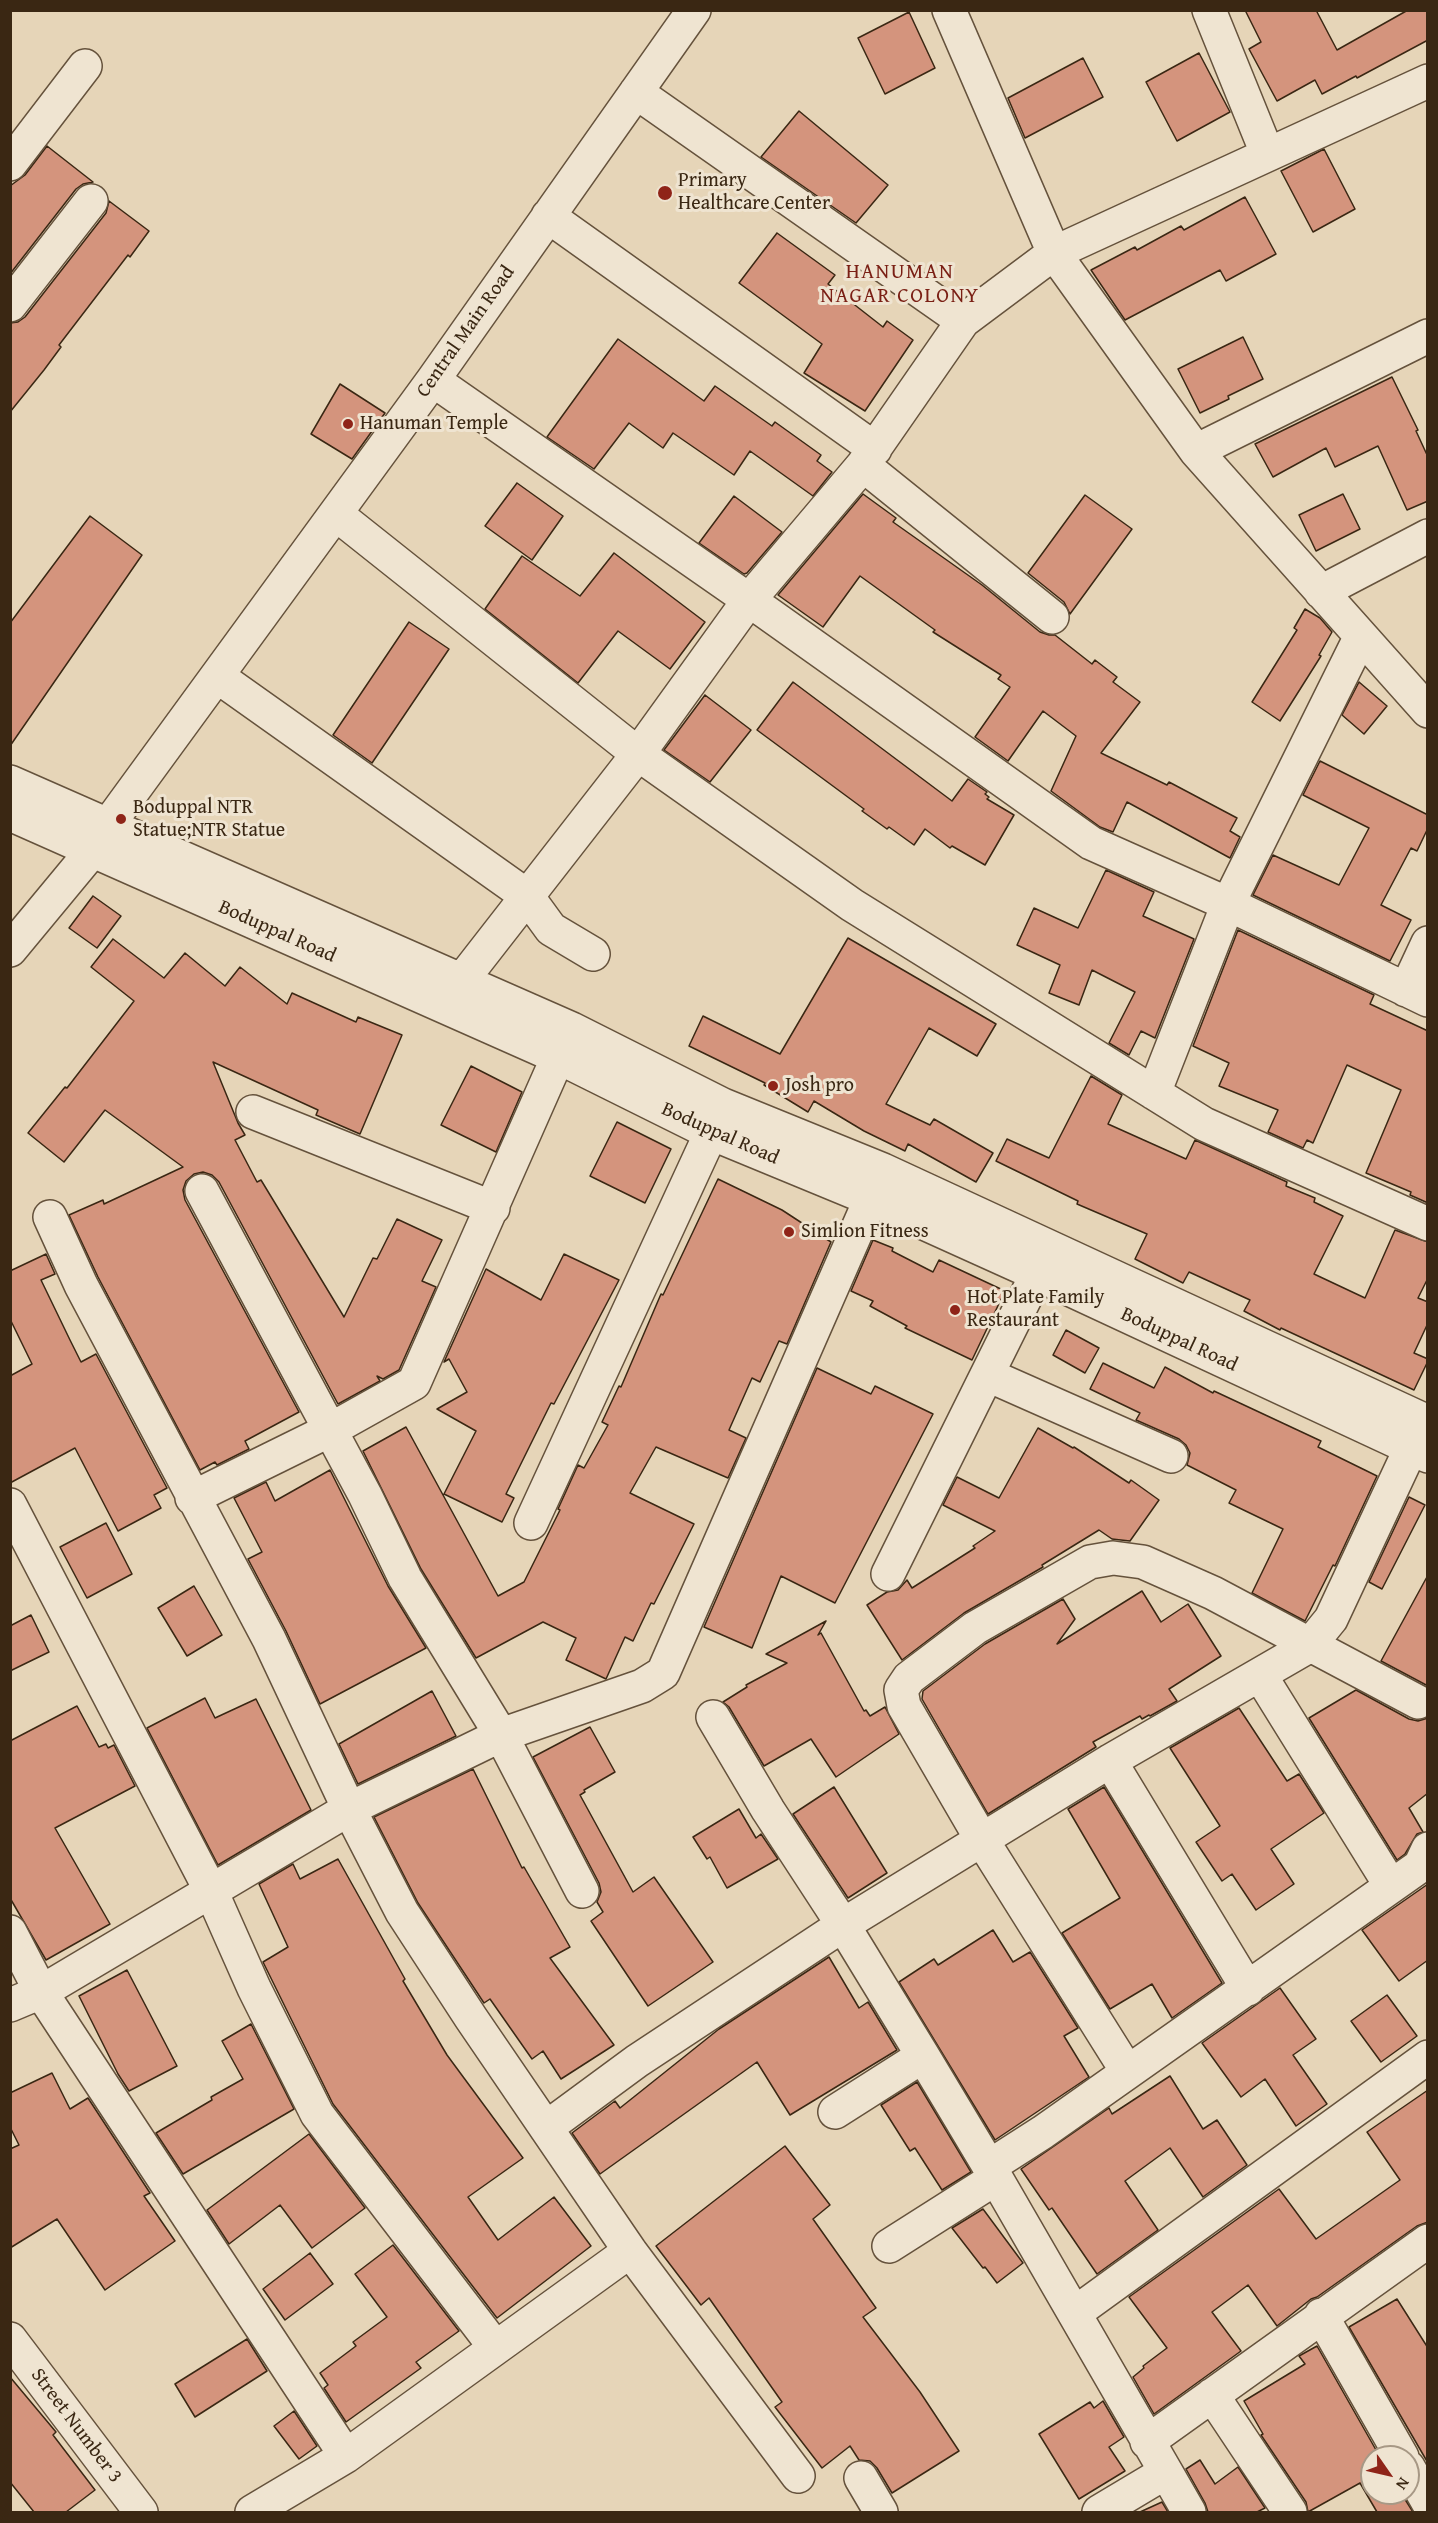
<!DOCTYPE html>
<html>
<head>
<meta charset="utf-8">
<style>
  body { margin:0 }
  #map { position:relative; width:1438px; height:2523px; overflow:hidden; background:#e6d5b8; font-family:"Gentium Book Plus",serif }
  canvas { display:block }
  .frame { position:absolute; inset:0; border:12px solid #3a2713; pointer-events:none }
  .north { position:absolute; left:1360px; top:2445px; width:60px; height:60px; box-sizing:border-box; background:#efe4d1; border:2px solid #a79885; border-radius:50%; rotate:124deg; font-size:16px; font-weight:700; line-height:24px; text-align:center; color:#3a2713 }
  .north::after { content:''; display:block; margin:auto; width:21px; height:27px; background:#8f2418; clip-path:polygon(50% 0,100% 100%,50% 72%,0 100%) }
</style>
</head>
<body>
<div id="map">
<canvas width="1438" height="2523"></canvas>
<div class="frame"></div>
<div class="north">N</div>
</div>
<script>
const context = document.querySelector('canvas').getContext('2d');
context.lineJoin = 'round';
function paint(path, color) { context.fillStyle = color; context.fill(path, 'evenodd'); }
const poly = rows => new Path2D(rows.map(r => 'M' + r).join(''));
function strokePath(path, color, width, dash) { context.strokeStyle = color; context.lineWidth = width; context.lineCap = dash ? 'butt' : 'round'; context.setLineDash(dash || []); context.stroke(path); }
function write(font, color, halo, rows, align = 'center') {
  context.font = font + ' "Gentium Book Plus",serif'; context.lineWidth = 6; context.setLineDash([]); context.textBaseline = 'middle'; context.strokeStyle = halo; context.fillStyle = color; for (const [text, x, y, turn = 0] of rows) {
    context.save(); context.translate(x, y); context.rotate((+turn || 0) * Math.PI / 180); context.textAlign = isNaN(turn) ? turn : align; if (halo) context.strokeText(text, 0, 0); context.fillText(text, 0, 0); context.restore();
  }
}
const building = poly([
  [1245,10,1316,10,1337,50,1408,10,1428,10,1428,40,1357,78,1356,76,1322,94,1315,80,1277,101,1249,49,1261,42,1245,10],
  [909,12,935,68,885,94,858,38,909,12],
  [1199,53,1230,112,1177,141,1146,82,1199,53],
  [1083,58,1103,97,1025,138,1008,98,1083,58],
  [799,111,888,185,856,223,761,157,799,111],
  [47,146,93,182,83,184,76,189,10,274,10,186,25,175,47,146],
  [1324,149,1355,209,1313,232,1281,171,1324,149],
  [1245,197,1276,254,1226,281,1220,270,1125,320,1091,270,1135,247,1137,250,1181,226,1184,230,1245,197],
  [109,201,149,231,130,257,128,255,59,345,61,347,44,370,10,412,10,323,18,322,25,317,106,213,109,201],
  [777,233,835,275,828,284,883,327,887,321,913,340,865,411,804,373,822,344,739,283,777,233],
  [1243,337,1263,379,1228,396,1229,399,1200,413,1178,369,1243,337],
  [618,339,704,401,715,386,772,426,775,422,821,455,817,461,832,472,813,496,750,451,734,475,673,433,663,448,629,423,594,469,547,437,618,339],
  [1392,377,1418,430,1416,431,1428,457,1428,501,1407,510,1378,446,1335,467,1326,448,1273,477,1255,444,1392,377],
  [340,384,385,413,352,459,311,434,340,384],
  [517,483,563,516,532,560,485,526,517,483],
  [863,494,896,518,893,522,982,585,1040,632,1049,635,1055,635,1092,664,1095,660,1117,677,1113,682,1140,702,1101,753,1167,785,1169,782,1237,818,1230,831,1240,837,1230,858,1127,802,1113,832,1100,827,1051,791,1076,736,1043,711,1008,761,975,737,1010,687,998,679,1001,675,933,632,935,630,860,576,823,627,778,595,863,494],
  [1343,494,1360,529,1316,551,1299,515,1343,494],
  [1085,495,1132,529,1070,614,1064,602,1028,573,1085,495],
  [734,496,782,532,747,573,744,574,699,543,734,496],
  [90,516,142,555,10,746,10,623,90,516],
  [614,553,705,622,670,669,618,631,578,683,485,609,522,556,580,596,614,553],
  [1305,609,1320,618,1332,632,1319,655,1321,656,1280,721,1252,702,1297,630,1294,628,1305,609],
  [409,622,449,649,372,763,333,735,409,622],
  [793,682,952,801,968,779,987,792,985,794,989,797,987,799,1014,815,985,865,952,846,950,848,925,829,914,845,889,827,887,829,862,811,864,809,757,730,793,682],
  [1359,682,1387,706,1364,734,1342,715,1359,682],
  [705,695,751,730,710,782,664,750,705,695],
  [1320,761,1428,815,1428,828,1417,851,1411,848,1381,905,1411,920,1390,961,1253,895,1273,855,1339,885,1369,828,1303,795,1320,761],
  [1106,870,1154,892,1143,916,1194,939,1155,1038,1141,1031,1129,1055,1109,1043,1135,992,1092,970,1079,1005,1049,993,1060,965,1017,945,1034,908,1078,928,1106,870],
  [93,896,121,916,97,948,69,928,93,896],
  [1238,930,1374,995,1370,1004,1428,1031,1428,1203,1410,1195,1411,1192,1366,1173,1401,1090,1347,1065,1313,1143,1307,1140,1303,1148,1268,1132,1278,1110,1219,1086,1229,1063,1193,1046,1238,930],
  [848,938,996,1024,977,1056,929,1028,886,1104,930,1125,934,1119,993,1153,976,1182,908,1144,905,1151,864,1131,814,1101,808,1112,764,1085,765,1083,689,1046,703,1016,780,1054,848,938],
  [113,939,164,978,185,953,225,986,240,967,287,1004,292,993,356,1022,358,1017,402,1035,360,1134,316,1115,318,1110,213,1062,238,1123,245,1135,235,1140,257,1182,261,1180,344,1317,373,1258,377,1259,397,1219,442,1240,422,1281,436,1287,399,1370,383,1379,377,1376,380,1381,338,1404,219,1182,212,1175,203,1172,194,1174,186,1181,183,1190,185,1200,299,1412,245,1441,249,1449,217,1465,215,1462,200,1470,98,1277,69,1215,103,1200,104,1204,183,1167,105,1110,64,1162,28,1133,65,1087,67,1088,134,1001,91,967,113,939],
  [471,1066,522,1092,496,1152,441,1125,471,1066],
  [1091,1076,1122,1095,1108,1124,1186,1159,1195,1140,1287,1182,1286,1186,1315,1198,1314,1202,1343,1216,1314,1274,1365,1298,1395,1230,1428,1242,1428,1278,1418,1298,1428,1302,1428,1323,1414,1353,1428,1359,1428,1361,1414,1390,1281,1328,1280,1330,1244,1311,1250,1300,1189,1272,1183,1283,1135,1259,1147,1234,1077,1204,1078,1201,996,1161,1007,1139,1049,1158,1091,1076],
  [617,1122,671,1149,645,1203,590,1176,617,1122],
  [718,1179,782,1210,831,1242,787,1344,779,1341,760,1382,752,1378,729,1430,746,1438,728,1478,656,1447,630,1493,694,1524,654,1604,651,1603,633,1641,625,1637,606,1679,566,1660,576,1638,543,1622,476,1658,421,1569,363,1451,406,1427,498,1596,524,1582,560,1510,558,1509,578,1465,584,1468,608,1425,602,1422,619,1386,621,1387,661,1294,663,1295,718,1179],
  [873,1240,893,1248,892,1251,933,1272,939,1260,1005,1291,972,1360,905,1328,907,1326,870,1306,873,1301,851,1291,873,1240],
  [46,1254,55,1274,41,1280,70,1340,81,1362,96,1354,167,1488,154,1495,161,1508,118,1531,75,1448,10,1483,10,1376,32,1364,10,1319,10,1271,46,1254],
  [564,1254,619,1280,554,1404,551,1403,506,1494,514,1498,502,1522,444,1494,476,1431,437,1409,467,1392,449,1359,444,1362,486,1269,541,1300,564,1254],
  [1066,1330,1099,1348,1085,1373,1053,1355,1066,1330],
  [1103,1363,1154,1388,1165,1367,1213,1393,1214,1391,1321,1441,1318,1447,1377,1476,1335,1566,1333,1565,1305,1621,1252,1593,1283,1529,1229,1503,1236,1490,1187,1465,1190,1453,1186,1445,1179,1439,1136,1420,1140,1413,1090,1389,1103,1363],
  [817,1368,871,1394,875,1386,933,1414,835,1603,781,1576,752,1648,704,1627,817,1368],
  [1038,1428,1073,1448,1074,1447,1129,1483,1131,1480,1159,1500,1130,1541,1112,1539,1099,1530,1042,1565,1043,1567,964,1613,902,1660,867,1605,887,1592,898,1590,907,1580,912,1588,975,1548,973,1546,995,1531,943,1505,957,1477,999,1498,1038,1428],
  [330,1470,388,1586,426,1648,320,1704,286,1631,248,1559,262,1552,234,1498,266,1482,275,1501,330,1470],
  [1409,1497,1425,1505,1382,1589,1369,1582,1409,1497],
  [106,1523,132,1574,87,1598,60,1547,106,1523],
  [1428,1575,1428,1686,1381,1661,1428,1575],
  [194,1586,222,1635,187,1656,158,1608,194,1586],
  [1142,1591,1161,1622,1188,1604,1221,1656,1169,1689,1177,1701,1150,1716,1149,1715,1142,1719,1140,1716,1093,1742,1096,1747,988,1814,922,1699,923,1691,985,1644,1063,1599,1075,1619,1057,1644,1142,1591],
  [31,1615,49,1652,10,1671,10,1626,31,1615],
  [826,1621,818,1635,821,1633,864,1711,866,1710,870,1716,885,1707,899,1734,836,1777,811,1739,764,1766,729,1707,723,1702,747,1687,746,1685,787,1663,766,1654,826,1621],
  [1356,1690,1409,1719,1418,1721,1428,1718,1428,1793,1409,1808,1423,1832,1417,1834,1405,1854,1397,1860,1309,1718,1356,1690],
  [432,1691,456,1736,358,1784,339,1744,432,1691],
  [205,1698,215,1718,256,1699,311,1810,218,1865,147,1728,205,1698],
  [77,1706,99,1747,106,1744,108,1748,114,1745,135,1786,55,1828,110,1924,46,1960,10,1898,10,1741,77,1706],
  [1239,1708,1287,1781,1299,1774,1324,1813,1271,1849,1294,1884,1256,1910,1232,1874,1222,1881,1196,1842,1220,1826,1170,1748,1239,1708],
  [590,1727,615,1772,584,1790,585,1792,580,1795,633,1892,654,1877,713,1962,648,2006,591,1921,603,1912,597,1902,601,1892,599,1883,533,1757,590,1727],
  [473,1769,522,1868,524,1867,570,1947,550,1958,614,2045,561,2079,543,2051,532,2059,490,1999,484,2003,418,1903,374,1817,473,1769],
  [834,1787,887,1873,848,1898,793,1814,834,1787],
  [1104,1787,1222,1983,1172,2018,1152,1984,1110,2009,1062,1933,1120,1898,1068,1809,1104,1787],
  [739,1809,756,1838,761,1834,778,1859,727,1888,710,1857,707,1859,693,1837,739,1809],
  [338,1859,405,1979,403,1981,447,2055,523,2158,468,2197,498,2240,554,2197,591,2246,497,2318,333,2104,263,1962,288,1947,259,1884,293,1864,300,1879,338,1859],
  [1428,1884,1428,1960,1399,1981,1362,1930,1428,1884],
  [993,1930,1013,1962,1030,1952,1078,2028,1064,2036,1089,2077,995,2140,899,1982,934,1959,938,1965,993,1930],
  [829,1957,859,2008,868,2002,897,2050,790,2115,757,2062,600,2174,572,2133,615,2101,620,2108,719,2029,829,1957],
  [127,1970,177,2066,129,2091,118,2074,79,1996,127,1970],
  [1280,1988,1316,2039,1293,2055,1327,2104,1296,2126,1265,2079,1241,2097,1202,2043,1280,1988],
  [1387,1995,1417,2036,1381,2062,1351,2021,1387,1995],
  [251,2024,294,2109,183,2174,156,2133,212,2100,211,2097,243,2079,222,2041,251,2024],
  [52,2073,70,2109,88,2098,150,2193,144,2196,175,2241,105,2290,57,2219,10,2248,10,2149,19,2145,10,2127,10,2093,52,2073],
  [1170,2076,1203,2129,1217,2120,1247,2165,1203,2197,1170,2148,1125,2181,1158,2230,1097,2274,1052,2208,1049,2210,1021,2169,1109,2108,1112,2114,1170,2076],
  [917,2082,971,2172,942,2190,915,2148,910,2151,881,2105,917,2082],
  [1428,2090,1428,2222,1417,2226,1317,2297,1311,2299,1277,2326,1248,2285,1212,2312,1241,2351,1154,2414,1133,2377,1144,2368,1143,2366,1167,2348,1129,2297,1279,2189,1316,2239,1400,2180,1367,2132,1428,2090],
  [309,2134,365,2208,312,2248,280,2205,229,2244,207,2210,309,2134],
  [785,2146,830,2205,813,2219,876,2308,863,2317,920,2392,959,2451,892,2493,877,2468,870,2461,859,2460,850,2446,822,2468,775,2407,782,2402,709,2298,701,2305,656,2246,785,2146],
  [983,2209,1023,2263,997,2283,985,2267,983,2268,952,2228,983,2209],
  [393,2245,459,2331,416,2362,421,2368,346,2422,324,2388,328,2385,320,2373,356,2346,353,2342,387,2317,355,2274,393,2245],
  [310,2253,333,2284,285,2320,263,2289,310,2253],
  [1397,2299,1428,2348,1428,2463,1349,2327,1397,2299],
  [247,2339,267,2371,195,2417,175,2384,247,2339],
  [1317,2346,1380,2457,1372,2457,1372,2493,1401,2493,1413,2512,1377,2512,1360,2483,1308,2512,1306,2502,1261,2435,1263,2434,1244,2401,1305,2364,1299,2356,1317,2346],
  [10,2377,56,2432,53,2435,95,2490,66,2512,34,2512,10,2482,10,2377],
  [1103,2401,1124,2437,1109,2447,1125,2471,1079,2499,1039,2434,1090,2402,1094,2408,1103,2401],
  [294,2411,317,2446,299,2459,274,2426,294,2411],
  [1200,2460,1215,2484,1238,2467,1265,2508,1257,2512,1208,2512,1205,2503,1186,2469,1200,2460],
  [1162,2502,1168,2512,1140,2512,1162,2502]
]);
const minor = poly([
  [949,10,1054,253,1196,451,1428,711],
  [1209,10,1267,153],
  [636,92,963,321],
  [10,164,85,66],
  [548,216,875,449],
  [10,305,91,201],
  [433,380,749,600,1091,843,1228,904,1428,1000],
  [1196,451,1428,336],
  [863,465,1052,617],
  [336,514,638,754,852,905,1204,1124,1428,1224],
  [1321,592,1428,536],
  [217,676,527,896,551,929,593,954],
  [10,782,572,1029,723,1105,883,1170,1428,1422],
  [10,814,558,1057,711,1133,871,1199,1037,1274,1428,1456],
  [10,950,92,851,108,825,433,380,694,10],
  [462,980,638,754,749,600,863,465,963,321,1054,253,1428,81],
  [1406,990,1428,943],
  [1154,1093,1228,904,1361,636],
  [253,1112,493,1208],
  [202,1191,365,1495,405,1578,501,1735,582,1891],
  [50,1217,81,1285,269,1639,349,1809,402,1912,471,2018,630,2251,798,2476],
  [988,1375,1171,1456],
  [192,1498,330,1430,414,1383,558,1057],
  [10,1505,211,1891,254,1988,317,2114,495,2347],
  [531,1523,711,1133],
  [888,1574,1037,1274],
  [1260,1675,1391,1886],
  [713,1717,768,1810,843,1925,923,2056,996,2178,1166,2472,1099,2512],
  [1110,1761,1248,1989],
  [10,1932,41,1992,346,2456],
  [10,2005,41,1992,349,1809,501,1735,642,1686,663,1673,879,1180],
  [1127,2071,982,1840,904,1706,901,1690,909,1678,975,1628,1090,1562,1113,1558,1143,1562,1213,1593,1418,1702],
  [835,2112,923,2056],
  [546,2128,637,2061,843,1925,1110,1761,1309,1646,1331,1619,1411,1448],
  [990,2166,1043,2132,1420,1866,1428,1849],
  [889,2246,996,2178],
  [1075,2313,1428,2057],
  [1321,2315,1402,2457],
  [10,2339,141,2512],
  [1212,2395,1290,2512],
  [1147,2442,1428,2241],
  [1408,2467,1428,2502],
  [1166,2472,1189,2512],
  [861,2478,881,2512],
  [252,2512,346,2456,630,2251]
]);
const markers = [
  [665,193,8,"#8f2418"],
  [348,424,6,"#8f2418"],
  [121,819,6,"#8f2418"],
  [773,1086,6,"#8f2418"],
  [789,1232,6,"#8f2418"],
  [955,1310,6,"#8f2418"]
];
const poiNames = [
  ["Primary",678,181],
  ["Healthcare Center",678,204],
  ["Hanuman Temple",360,424],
  ["Boduppal NTR",133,808],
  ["Statue;NTR Statue",133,831],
  ["Josh pro",785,1086],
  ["Simlion Fitness",801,1232],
  ["Hot Plate Family",967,1298],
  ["Restaurant",967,1321]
];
const streetNames = [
  ["Central Main Road",466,332,-55],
  ["Boduppal Road",277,932,24],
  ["Boduppal Road",720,1134,24],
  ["Boduppal Road",1179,1340,25],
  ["Street Number 3",76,2426,53]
];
const neighbourhoodNames = [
  ["HANUMAN",900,273],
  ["NAGAR COLONY",900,297]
];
paint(building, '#d4947d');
strokePath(building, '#3a2713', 1.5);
strokePath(minor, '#65523c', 36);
strokePath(minor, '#efe4d1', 33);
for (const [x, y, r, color] of markers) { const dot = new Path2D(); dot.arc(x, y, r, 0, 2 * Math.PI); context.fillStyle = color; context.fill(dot); strokePath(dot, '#efe4d1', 2); }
write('20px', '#3a2713', '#efe4d1', poiNames, 'left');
write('20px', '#3a2713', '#efe4d1', streetNames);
context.letterSpacing = '1.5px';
write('21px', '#7a1f14', '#efe4d1', neighbourhoodNames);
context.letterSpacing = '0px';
</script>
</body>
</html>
